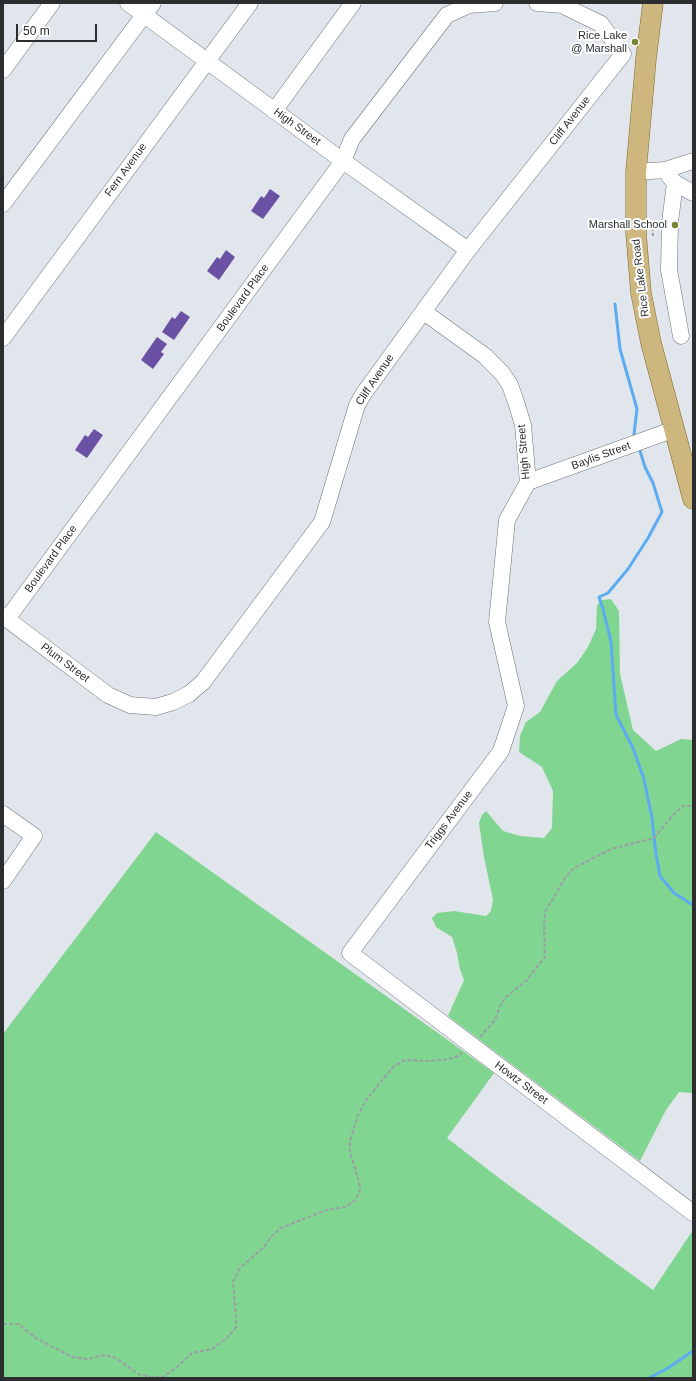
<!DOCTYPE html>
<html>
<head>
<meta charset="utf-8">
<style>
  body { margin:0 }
  #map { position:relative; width:696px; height:1381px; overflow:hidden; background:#e0e6ec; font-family:Helvetica,sans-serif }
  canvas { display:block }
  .frame { position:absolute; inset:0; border:4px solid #2b2d2f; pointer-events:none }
  .scale { position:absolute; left:16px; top:24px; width:81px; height:18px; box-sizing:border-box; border:2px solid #2b2d2f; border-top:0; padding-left:5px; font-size:12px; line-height:14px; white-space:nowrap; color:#2b2d2f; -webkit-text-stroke:3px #fff; paint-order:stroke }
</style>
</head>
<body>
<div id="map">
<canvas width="696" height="1381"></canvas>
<div class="frame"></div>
<div class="scale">50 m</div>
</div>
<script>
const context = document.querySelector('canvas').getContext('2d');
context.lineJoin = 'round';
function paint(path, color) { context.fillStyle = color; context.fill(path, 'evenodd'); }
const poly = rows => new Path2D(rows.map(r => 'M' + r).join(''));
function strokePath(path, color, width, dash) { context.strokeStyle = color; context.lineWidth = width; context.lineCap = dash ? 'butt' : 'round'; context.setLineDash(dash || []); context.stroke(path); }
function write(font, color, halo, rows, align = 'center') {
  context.font = font + ' Helvetica,sans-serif'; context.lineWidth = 4; context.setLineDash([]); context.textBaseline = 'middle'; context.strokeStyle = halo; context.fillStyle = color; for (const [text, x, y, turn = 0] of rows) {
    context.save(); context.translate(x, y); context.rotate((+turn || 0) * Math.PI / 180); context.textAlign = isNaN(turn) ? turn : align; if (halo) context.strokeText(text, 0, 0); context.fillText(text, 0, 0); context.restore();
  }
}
const green = poly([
  [611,599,619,611,620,674,633,730,656,751,681,739,693,740,693,1093,679,1092,666,1110,640,1161,448,1016,464,980,460,969,457,953,452,937,436,927,432,918,437,913,454,911,486,916,491,911,493,900,484,857,479,823,482,815,486,811,503,831,520,836,544,838,552,828,553,791,542,767,519,752,520,736,526,722,540,712,557,681,577,663,588,647,596,629,597,605,602,600],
  [156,832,494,1073,447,1138,503,1181,653,1290,693,1230,693,1378,3,1378,3,1034]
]);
const stream = poly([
  [615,304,620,349,637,409,634,434],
  [640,451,645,467,653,483,662,512,648,538,628,569,608,593,599,597,603,609,611,642,616,715,633,748,644,779,652,818,656,854,660,876,674,893,693,905],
  [649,1378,668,1368,693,1351]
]);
const building = poly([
  [270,189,280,196,263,219,251,211,261,196,264,198],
  [226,250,235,257,219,280,207,271,217,257,220,259],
  [181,311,190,317,174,340,162,332,172,317,175,319],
  [157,337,167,344,161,352,164,354,153,369,141,360],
  [94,429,103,435,87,458,75,450,85,435,88,437]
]);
const path = poly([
  [652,227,653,236],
  [480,1037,495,1020,500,1006,506,997,526,981,545,957,544,927,545,912,565,878,574,868,605,852,615,848,654,838,673,815,683,806,693,806],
  [3,1324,18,1324,36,1338,72,1357,87,1359,105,1355,116,1358,138,1374,152,1377,163,1377,177,1367,192,1353,212,1349,227,1338,236,1327,236,1316,233,1282,240,1268,263,1248,272,1236,281,1228,326,1210,346,1207,355,1200,360,1192,359,1182,350,1152,350,1141,358,1115,367,1099,393,1067,405,1060,427,1061,441,1060,449,1059,459,1056,462,1053]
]);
const minor = poly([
  [128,3,343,161,468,250],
  [537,3,562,5,601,24,623,54],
  [3,70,52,3],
  [274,111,353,3],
  [636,172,665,170,693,161],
  [669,176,675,183,693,193],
  [675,183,670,222,669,270,681,336],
  [3,204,153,3],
  [424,312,485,356,502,373,510,385,516,402,523,425,528,482,507,520,497,622,516,706,501,751,350,953,693,1213],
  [3,338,250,3],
  [528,482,675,429],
  [3,616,108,695,130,705,156,707,173,702,189,694,203,682,322,522,357,405,364,393,468,250,623,54],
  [7,619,343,161,352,139,447,15,469,5,495,3],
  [3,814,34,836,3,881]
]);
const major = poly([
  [653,3,646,59,636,172,636,233,641,293,651,343,693,499]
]);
const markers = [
  [635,42,4,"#7a8533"],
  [675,225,4,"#7a8533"]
];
const poiNames = [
  ["Rice Lake",627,36],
  ["@ Marshall",627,49],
  ["Marshall School",667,225]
];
const streetNames = [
  ["Cliff Avenue",570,121,-52],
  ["High Street",297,127,36],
  ["Fern Avenue",126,170,-54],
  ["Rice Lake Road",641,278,-97],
  ["Boulevard Place",243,298,-54],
  ["Cliff Avenue",375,380,-56],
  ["High Street",524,452,-95],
  ["Baylis Street",601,456,-20],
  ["Boulevard Place",51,559,-54],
  ["Plum Street",65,663,37],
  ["Triggs Avenue",449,820,-53],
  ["Howtz Street",521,1083,37]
];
paint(green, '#80d591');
strokePath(stream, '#5dabf0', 3);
paint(building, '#6b51a3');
strokePath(minor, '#6e7378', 17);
strokePath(major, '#80682a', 21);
strokePath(path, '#9a9fa3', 2, [4, 2]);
strokePath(minor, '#fff', 16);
strokePath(major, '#ceb77e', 20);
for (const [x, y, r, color] of markers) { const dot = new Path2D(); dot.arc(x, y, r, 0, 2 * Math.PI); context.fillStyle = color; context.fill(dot); strokePath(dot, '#fff', 1.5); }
write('11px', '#2b2d2f', '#fff', poiNames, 'right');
write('11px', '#2b2d2f', '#fff', streetNames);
</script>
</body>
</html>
